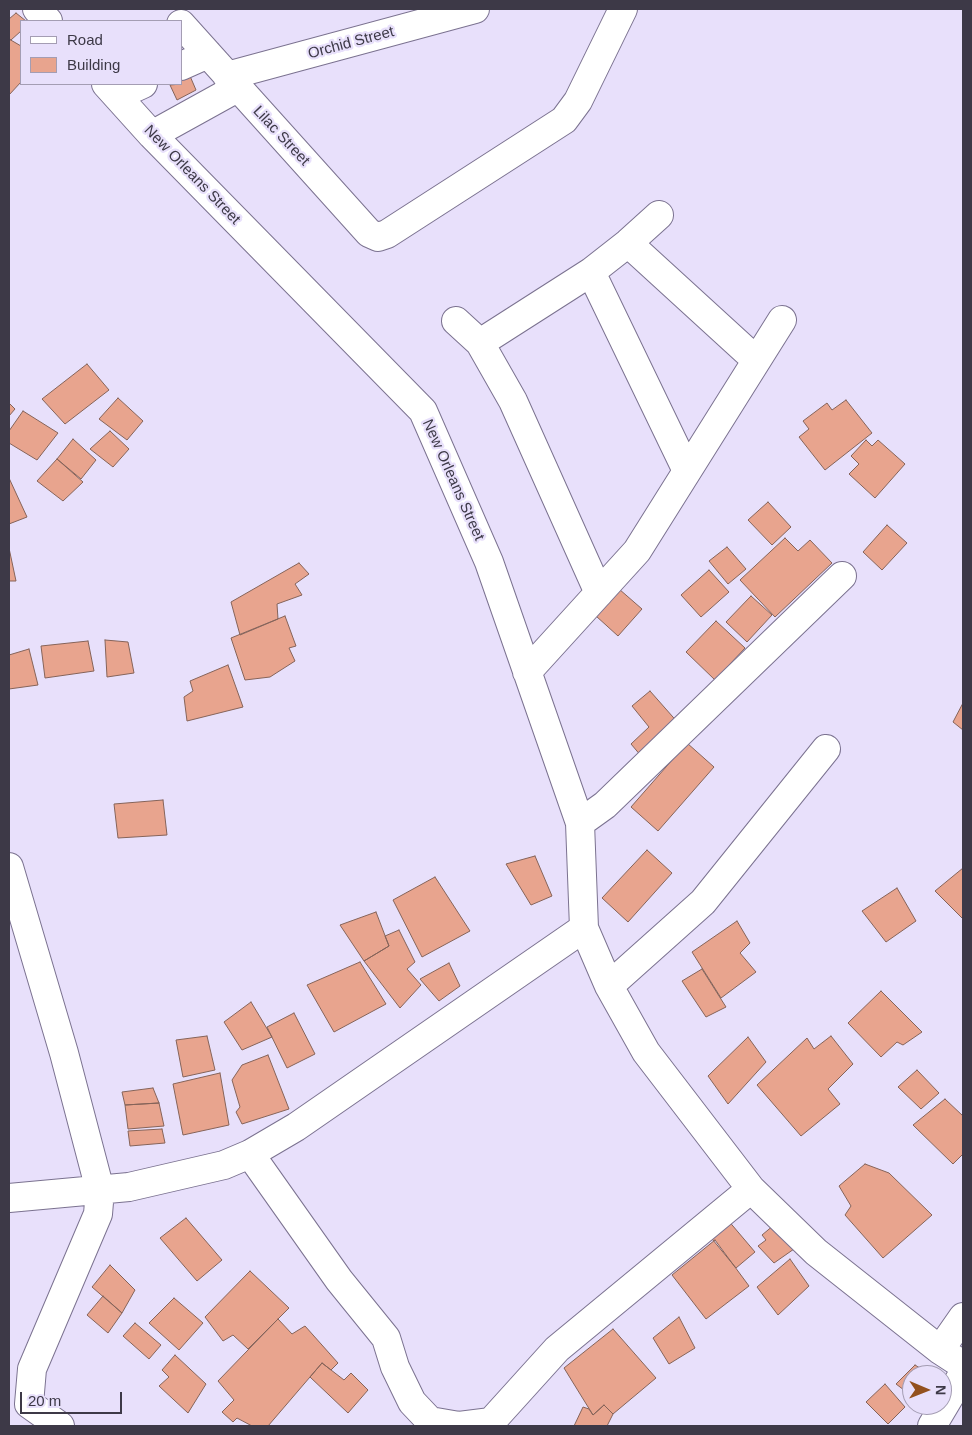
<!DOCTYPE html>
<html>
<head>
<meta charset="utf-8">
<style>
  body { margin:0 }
  #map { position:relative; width:972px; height:1435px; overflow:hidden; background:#e8e0fb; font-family:Arial,sans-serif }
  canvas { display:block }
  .frame { position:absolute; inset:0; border:10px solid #3d3947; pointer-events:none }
  .legend { position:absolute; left:20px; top:20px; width:162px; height:65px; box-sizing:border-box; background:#e8e0fb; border:1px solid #a49db3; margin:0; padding:6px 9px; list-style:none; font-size:15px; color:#3d3947 }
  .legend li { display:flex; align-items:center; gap:10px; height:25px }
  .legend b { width:25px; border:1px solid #a49db3 }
  .north { position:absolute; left:902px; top:1365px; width:50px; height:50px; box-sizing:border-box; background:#e8e0fb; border:1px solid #a49db3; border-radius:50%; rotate:91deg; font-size:14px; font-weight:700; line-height:20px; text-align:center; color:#3d3947 }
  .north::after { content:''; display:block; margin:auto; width:18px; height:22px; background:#93511e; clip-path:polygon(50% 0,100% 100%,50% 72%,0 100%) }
  .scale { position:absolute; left:20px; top:1392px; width:102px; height:22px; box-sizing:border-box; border:2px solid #3d3947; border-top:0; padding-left:6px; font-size:15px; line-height:18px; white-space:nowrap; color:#3d3947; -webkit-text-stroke:4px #e8e0fb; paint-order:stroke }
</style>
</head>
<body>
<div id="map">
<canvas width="972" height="1435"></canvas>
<div class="frame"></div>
<ul class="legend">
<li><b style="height:6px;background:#fff"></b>Road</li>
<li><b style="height:14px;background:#e8a48e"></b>Building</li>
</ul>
<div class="north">N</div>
<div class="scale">20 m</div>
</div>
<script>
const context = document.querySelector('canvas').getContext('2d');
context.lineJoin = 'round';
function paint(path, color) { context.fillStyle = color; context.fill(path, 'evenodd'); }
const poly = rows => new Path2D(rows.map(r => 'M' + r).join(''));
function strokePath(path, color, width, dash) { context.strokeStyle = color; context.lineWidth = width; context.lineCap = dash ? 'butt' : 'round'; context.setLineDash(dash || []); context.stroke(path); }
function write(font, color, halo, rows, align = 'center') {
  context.font = font + ' Arial,sans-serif'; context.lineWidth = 4.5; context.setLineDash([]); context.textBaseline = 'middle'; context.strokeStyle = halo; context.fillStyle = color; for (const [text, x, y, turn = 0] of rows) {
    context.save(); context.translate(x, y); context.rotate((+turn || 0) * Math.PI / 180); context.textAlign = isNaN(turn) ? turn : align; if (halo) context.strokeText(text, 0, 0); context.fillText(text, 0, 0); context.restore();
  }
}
const building = poly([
  [16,13,26,21,21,21,21,31,11,40,9,39,9,19,16,13],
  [9,39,21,46,21,82,9,95,9,39],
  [190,76,196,90,177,100,170,85,181,84,181,80,190,76],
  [87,364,109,390,65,424,42,399,87,364],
  [118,398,143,421,127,440,99,419,118,398],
  [846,400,872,433,825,470,799,437,809,429,803,421,827,403,832,410,846,400],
  [9,403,15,409,9,416,9,403],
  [23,411,58,433,37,460,9,443,9,431,23,411],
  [110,431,129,449,113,467,90,449,110,431],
  [73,439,96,460,81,479,57,459,73,439],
  [866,440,872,446,878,440,905,464,875,498,849,474,859,464,851,456,866,440],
  [57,459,83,482,63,501,37,481,57,459],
  [9,478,27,517,9,524,9,478],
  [768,502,791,527,772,545,748,520,768,502],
  [887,525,907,543,882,570,863,552,887,525],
  [785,538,798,551,810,540,832,563,775,617,740,580,785,538],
  [727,547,746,569,728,584,709,561,727,547],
  [9,548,16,581,9,581,9,548],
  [299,563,309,574,295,584,302,595,277,604,278,619,240,635,231,602,299,563],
  [709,570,729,592,701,617,681,595,709,570],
  [619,589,642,609,618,636,596,616,619,589],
  [751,596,772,615,747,642,726,622,751,596],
  [285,616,296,646,289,648,295,661,270,677,245,680,231,638,285,616],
  [716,621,745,648,715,680,686,652,716,621],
  [105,640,128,642,134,673,107,677,105,640],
  [88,641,94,671,45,678,41,646,88,641],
  [29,649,38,685,9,689,9,655,29,649],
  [228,665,243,707,187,721,184,697,193,691,190,681,228,665],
  [650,691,680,725,642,757,631,744,649,727,632,706,650,691],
  [963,703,963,730,953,722,963,703],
  [687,743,714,767,658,831,631,807,687,743],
  [163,800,167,835,118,838,114,804,163,800],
  [647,850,672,873,628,922,602,898,647,850],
  [535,856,552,896,531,905,506,864,535,856],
  [963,868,963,919,935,891,963,868],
  [435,877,470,931,422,957,393,900,435,877],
  [897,888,916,921,886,942,862,911,897,888],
  [376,912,389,946,364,961,340,925,376,912],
  [737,921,750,943,740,953,756,972,721,998,692,952,737,921],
  [399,930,415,962,407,969,421,985,400,1008,364,961,389,946,385,936,399,930],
  [360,962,386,1004,334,1032,307,985,360,962],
  [449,963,460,986,439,1001,420,979,449,963],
  [702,969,726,1007,706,1017,682,981,702,969],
  [881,991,922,1032,903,1045,897,1042,881,1057,848,1023,881,991],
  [251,1002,272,1037,242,1050,224,1022,251,1002],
  [294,1013,315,1054,287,1068,267,1027,294,1013],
  [207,1036,215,1070,183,1077,176,1040,207,1036],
  [831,1036,853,1064,828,1089,840,1104,801,1136,757,1085,807,1038,814,1049,831,1036],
  [748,1037,766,1062,728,1104,708,1076,748,1037],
  [268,1055,289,1109,242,1124,236,1112,240,1107,232,1080,242,1065,268,1055],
  [917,1070,939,1093,921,1109,898,1087,917,1070],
  [220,1073,229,1125,183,1135,173,1084,220,1073],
  [153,1088,159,1103,125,1105,122,1092,153,1088],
  [945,1099,963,1116,963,1154,953,1164,913,1125,945,1099],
  [159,1103,164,1126,128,1129,125,1105,159,1103],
  [162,1129,165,1143,130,1146,128,1131,162,1129],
  [865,1164,889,1173,932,1215,883,1258,845,1215,851,1206,839,1186,865,1164],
  [186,1218,222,1260,197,1281,160,1238,186,1218],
  [727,1219,755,1252,736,1268,708,1234,727,1219],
  [774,1225,794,1249,774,1263,758,1246,766,1240,762,1235,774,1225],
  [715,1240,749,1286,706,1319,672,1275,715,1240],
  [790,1259,809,1286,778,1315,757,1287,790,1259],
  [110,1265,135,1290,122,1313,92,1287,110,1265],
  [250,1271,289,1308,248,1349,233,1335,223,1341,205,1317,250,1271],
  [103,1296,122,1313,108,1333,87,1315,103,1296],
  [174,1298,203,1323,179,1350,149,1323,174,1298],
  [679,1317,695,1348,669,1364,653,1338,679,1317],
  [278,1319,292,1334,305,1326,338,1363,331,1370,322,1363,268,1426,252,1426,237,1418,233,1422,222,1412,234,1400,218,1381,278,1319],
  [135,1323,161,1345,149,1359,123,1336,135,1323],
  [613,1329,656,1378,613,1414,604,1405,593,1415,564,1368,613,1329],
  [175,1355,206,1384,188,1413,159,1386,169,1377,162,1370,175,1355],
  [322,1363,344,1380,351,1373,368,1390,348,1413,310,1377,322,1363],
  [915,1365,928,1373,912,1375,912,1396,896,1384,915,1365],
  [885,1384,905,1407,888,1424,866,1402,885,1384],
  [604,1405,613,1414,607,1426,574,1426,583,1407,589,1409,593,1415,604,1405]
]);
const minor = poly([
  [37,9,48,21],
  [181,24,369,233,378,237,387,234,564,120,578,101,623,9],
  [181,66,208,54],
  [227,76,475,9],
  [106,84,152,135,423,411,489,562,580,823,584,928,609,986,646,1052,751,1189,816,1252,940,1350,963,1365],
  [117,96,143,84],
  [152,135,237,88],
  [628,243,756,360],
  [591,272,687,471],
  [456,321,480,343,513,401,599,593],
  [480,343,591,272,628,243,659,215],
  [527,672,637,551,782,320],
  [580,823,605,805,842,576],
  [9,867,64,1053,100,1190,98,1214,32,1369,29,1404,60,1426],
  [609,986,703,902,826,749],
  [250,1154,339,1280,386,1338,395,1367,412,1402,430,1421,459,1426,491,1422,557,1349,751,1189],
  [9,1198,129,1187,224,1165,250,1154,296,1127,584,928],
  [940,1350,963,1317],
  [932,1426,963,1374]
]);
const streetNames = [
  ["Orchid Street",351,43,-15],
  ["Lilac Street",281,136,47],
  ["New Orleans Street",192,175,46],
  ["New Orleans Street",453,480,66]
];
paint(building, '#e8a48e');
strokePath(building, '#856359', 1);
strokePath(minor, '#7b7290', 30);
strokePath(minor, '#fff', 28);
write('15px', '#3d3947', '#e8e0fb', streetNames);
</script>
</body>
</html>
